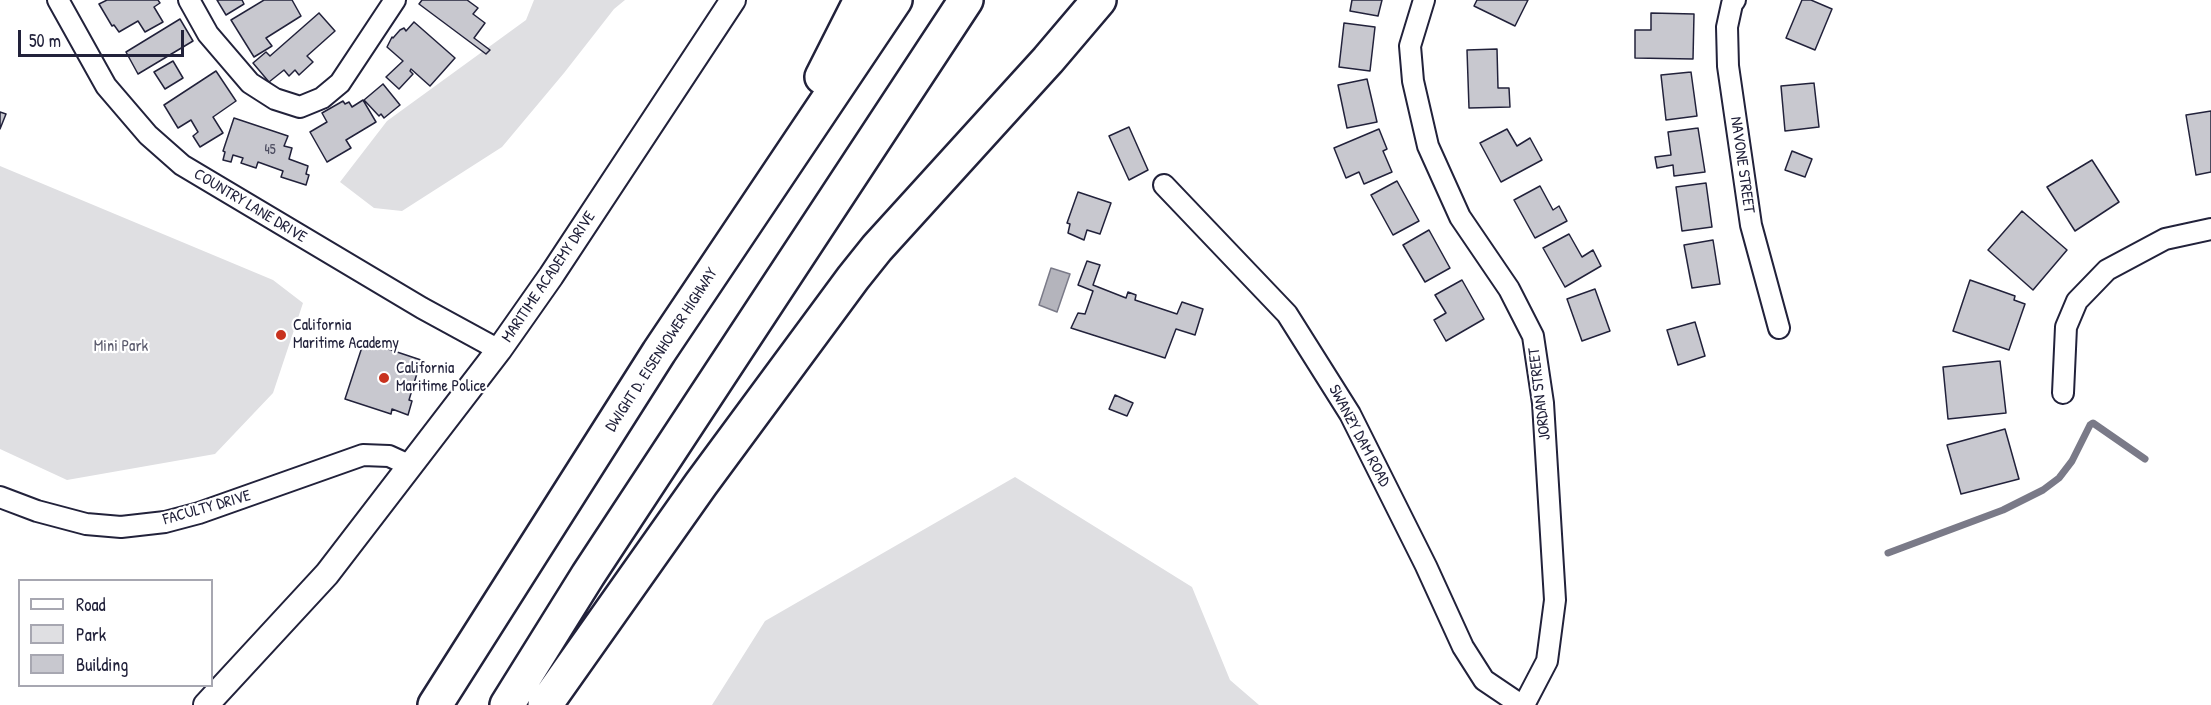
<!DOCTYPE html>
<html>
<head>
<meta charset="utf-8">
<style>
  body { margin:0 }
  #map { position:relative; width:2211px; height:705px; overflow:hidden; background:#fff; font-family:"Patrick Hand",sans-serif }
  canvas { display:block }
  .legend { position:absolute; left:18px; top:579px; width:195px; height:108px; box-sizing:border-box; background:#fff; border:2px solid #a7a7b1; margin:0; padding:8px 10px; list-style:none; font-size:18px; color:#22223b }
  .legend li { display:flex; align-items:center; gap:12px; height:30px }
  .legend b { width:30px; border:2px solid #a7a7b1 }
  .scale { position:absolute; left:18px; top:30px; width:166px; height:27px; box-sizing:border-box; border:3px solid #22223b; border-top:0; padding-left:8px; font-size:18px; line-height:21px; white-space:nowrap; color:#22223b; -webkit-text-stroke:4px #fff; paint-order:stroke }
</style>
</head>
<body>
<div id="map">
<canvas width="2211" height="705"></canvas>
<ul class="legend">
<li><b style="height:8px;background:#fff"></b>Road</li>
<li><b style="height:16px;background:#dfdfe2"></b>Park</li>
<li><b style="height:16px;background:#c8c8cf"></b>Building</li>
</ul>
<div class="scale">50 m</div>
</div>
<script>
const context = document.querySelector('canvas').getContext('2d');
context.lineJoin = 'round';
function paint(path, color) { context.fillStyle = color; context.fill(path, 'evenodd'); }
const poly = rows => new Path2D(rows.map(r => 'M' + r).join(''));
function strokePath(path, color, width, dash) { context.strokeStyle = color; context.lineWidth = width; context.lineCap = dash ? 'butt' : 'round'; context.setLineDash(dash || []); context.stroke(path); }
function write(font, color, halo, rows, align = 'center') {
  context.font = font + ' "Patrick Hand",sans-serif'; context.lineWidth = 4.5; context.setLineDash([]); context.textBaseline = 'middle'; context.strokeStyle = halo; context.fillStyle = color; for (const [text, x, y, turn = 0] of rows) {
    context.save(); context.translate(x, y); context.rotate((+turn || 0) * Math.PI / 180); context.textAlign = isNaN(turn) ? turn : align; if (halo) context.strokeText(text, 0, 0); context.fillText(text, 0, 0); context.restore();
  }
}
const green = poly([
  [534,0,625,0,614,9,564,73,502,147,402,211,374,208,340,182,387,121,526,20],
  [0,166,273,280,303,303,273,393,215,454,67,480,0,449],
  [1015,477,1192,587,1230,680,1259,705,712,705,765,621]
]);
const water = poly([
  [1051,268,1070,274,1057,312,1039,305,1051,268]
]);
const stream = poly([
  [1888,553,2003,510,2043,490,2059,478,2072,461,2090,425,2093,423,2145,459]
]);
const building = poly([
  [107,0,158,0,160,3,154,7,163,22,145,32,138,21,119,32,114,25,112,26,99,4,107,0],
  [217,0,242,0,244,4,226,15,217,0],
  [264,0,292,0,301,16,266,38,272,46,254,57,231,20,264,0],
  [422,0,467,0,478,8,473,14,485,23,474,38,490,50,486,54,419,4,422,0],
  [1352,0,1382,0,1378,16,1350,11,1352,0],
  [1477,0,1528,0,1515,26,1474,6,1477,0],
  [1802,0,1811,0,1832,9,1815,50,1786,38,1802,0],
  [319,13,335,31,307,56,313,62,299,75,295,70,289,76,284,70,269,82,253,63,266,52,270,56,319,13],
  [1651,13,1694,14,1693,59,1635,58,1635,30,1651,30,1651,13],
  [180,19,193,41,138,74,126,52,180,19],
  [414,22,455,58,430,86,411,69,410,71,413,74,399,89,386,77,403,61,387,47,392,37,393,38,400,30,404,28,406,31,414,22],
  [1344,23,1375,27,1370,71,1339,67,1344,23],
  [1497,49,1498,88,1509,88,1510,107,1469,108,1467,50,1497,49],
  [173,61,183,78,165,89,154,72,173,61],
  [216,71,236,101,213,117,223,133,200,147,193,136,198,132,191,120,178,128,164,105,216,71],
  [1691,72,1697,116,1666,120,1661,75,1691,72],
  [1367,79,1377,122,1347,128,1338,85,1367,79],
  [1814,83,1819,127,1785,131,1781,86,1814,83],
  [383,84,400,105,384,118,381,114,379,116,364,100,383,84],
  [363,100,376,122,346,140,351,148,327,162,310,132,327,122,322,113,343,101,345,104,349,102,352,107,363,100],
  [2211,111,2211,172,2196,175,2186,115,2211,111],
  [0,112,6,114,0,129,0,112],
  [234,118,288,136,284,146,292,148,289,159,308,166,306,174,309,175,306,185,281,177,283,171,258,162,256,168,241,163,243,158,233,155,231,162,223,160,225,152,223,151,234,118],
  [1129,127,1148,170,1129,180,1109,136,1129,127],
  [1698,128,1705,172,1674,176,1673,165,1657,168,1655,157,1671,155,1668,132,1698,128],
  [1379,129,1387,149,1383,151,1392,172,1364,184,1359,172,1346,178,1334,148,1379,129],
  [1507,129,1517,146,1530,138,1542,160,1501,182,1480,143,1507,129],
  [1792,151,1812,159,1805,177,1785,170,1792,151],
  [2092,160,2119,202,2075,231,2047,187,2092,160],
  [1397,181,1419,221,1393,235,1371,195,1397,181],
  [1706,183,1712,227,1682,231,1676,187,1706,183],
  [1540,186,1553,210,1559,206,1567,221,1535,238,1514,200,1540,186],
  [1078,192,1111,203,1100,234,1087,230,1084,240,1068,233,1070,224,1067,223,1078,192],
  [2022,211,2067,250,2033,290,1988,250,2022,211],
  [1429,230,1450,268,1425,282,1403,245,1429,230],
  [1569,234,1582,257,1593,250,1601,266,1565,287,1543,248,1569,234],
  [1713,240,1720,284,1692,288,1684,245,1713,240],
  [1087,261,1100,265,1093,285,1126,298,1128,292,1136,295,1135,300,1177,314,1182,302,1203,309,1195,335,1176,329,1165,358,1071,328,1078,313,1085,314,1093,291,1078,285,1087,261],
  [1462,280,1484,319,1446,341,1434,320,1446,313,1435,295,1462,280],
  [1970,280,2015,296,2014,300,2025,304,2009,350,1953,331,1970,280],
  [1595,289,1610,331,1582,341,1567,299,1595,289],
  [1695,322,1705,356,1678,365,1667,330,1695,322],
  [364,341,421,360,409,400,412,401,408,415,392,409,391,414,345,399,364,341],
  [2000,361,2006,413,1948,419,1943,367,2000,361],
  [1115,395,1133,403,1127,416,1109,409,1115,395],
  [2005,429,2019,479,1961,494,1947,445,2005,429]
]);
const minor = poly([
  [58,0,106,86,148,135,182,165,422,308,499,350],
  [189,0,208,34,250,83,275,99,300,107,322,98,340,83,395,0],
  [1424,0,1410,46,1413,81,1428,146,1460,217,1509,289,1533,336,1543,403,1555,600,1547,661,1524,705],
  [1735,0,1732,4,1727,27,1728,66,1751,225,1779,328],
  [1164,185,1287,314,1350,414,1426,566,1463,647,1484,680,1521,705],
  [2063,393,2066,327,2077,301,2107,270,2165,239,2211,229],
  [0,497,37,511,86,524,121,527,165,522,199,513,363,455,389,456,411,466]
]);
const tertiary = poly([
  [206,705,327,574,499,350,551,276,733,0]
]);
const motorway = poly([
  [822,77,861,0],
  [435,705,659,352,895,0],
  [507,705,588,575,966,0],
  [545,705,701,484,853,278,877,248,1048,60,1099,0]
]);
const markers = [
  [281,335,6,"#c8321e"],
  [384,378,6,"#c8321e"]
];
const numberNames = [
  ["45",270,150]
];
const streetNames = [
  ["NAVONE STREET",1742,165,82],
  ["COUNTRY LANE DRIVE",250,206,31],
  ["MARITIME ACADEMY DRIVE",549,277,-56],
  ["DWIGHT D. EISENHOWER HIGHWAY",662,350,-57],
  ["JORDAN STREET",1540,394,-97],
  ["SWANZY DAM ROAD",1359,436,62],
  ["FACULTY DRIVE",207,508,-16]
];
const poiNames = [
  ["California",293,326],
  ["Maritime Academy",293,344],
  ["California",396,369],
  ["Maritime Police",396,387]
];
const parkNames = [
  ["Mini Park",121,347]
];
paint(green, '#dfdfe2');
paint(water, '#b4b4bc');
strokePath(water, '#7a7a88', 1.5);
strokePath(stream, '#7a7a88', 7);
paint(building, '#c8c8cf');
strokePath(building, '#22223b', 1.5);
strokePath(minor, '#22223b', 24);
strokePath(tertiary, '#22223b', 28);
strokePath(motorway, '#22223b', 38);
strokePath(minor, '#fff', 20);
strokePath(tertiary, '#fff', 24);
strokePath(motorway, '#fff', 33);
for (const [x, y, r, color] of markers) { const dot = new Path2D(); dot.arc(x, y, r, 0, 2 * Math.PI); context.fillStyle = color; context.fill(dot); strokePath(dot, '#fff', 2); }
write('14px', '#4c4c60', null, numberNames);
write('16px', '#22223b', '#fff', streetNames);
write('16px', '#22223b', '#fff', poiNames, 'left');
write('16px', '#5b5b6d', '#fff', parkNames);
</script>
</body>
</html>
